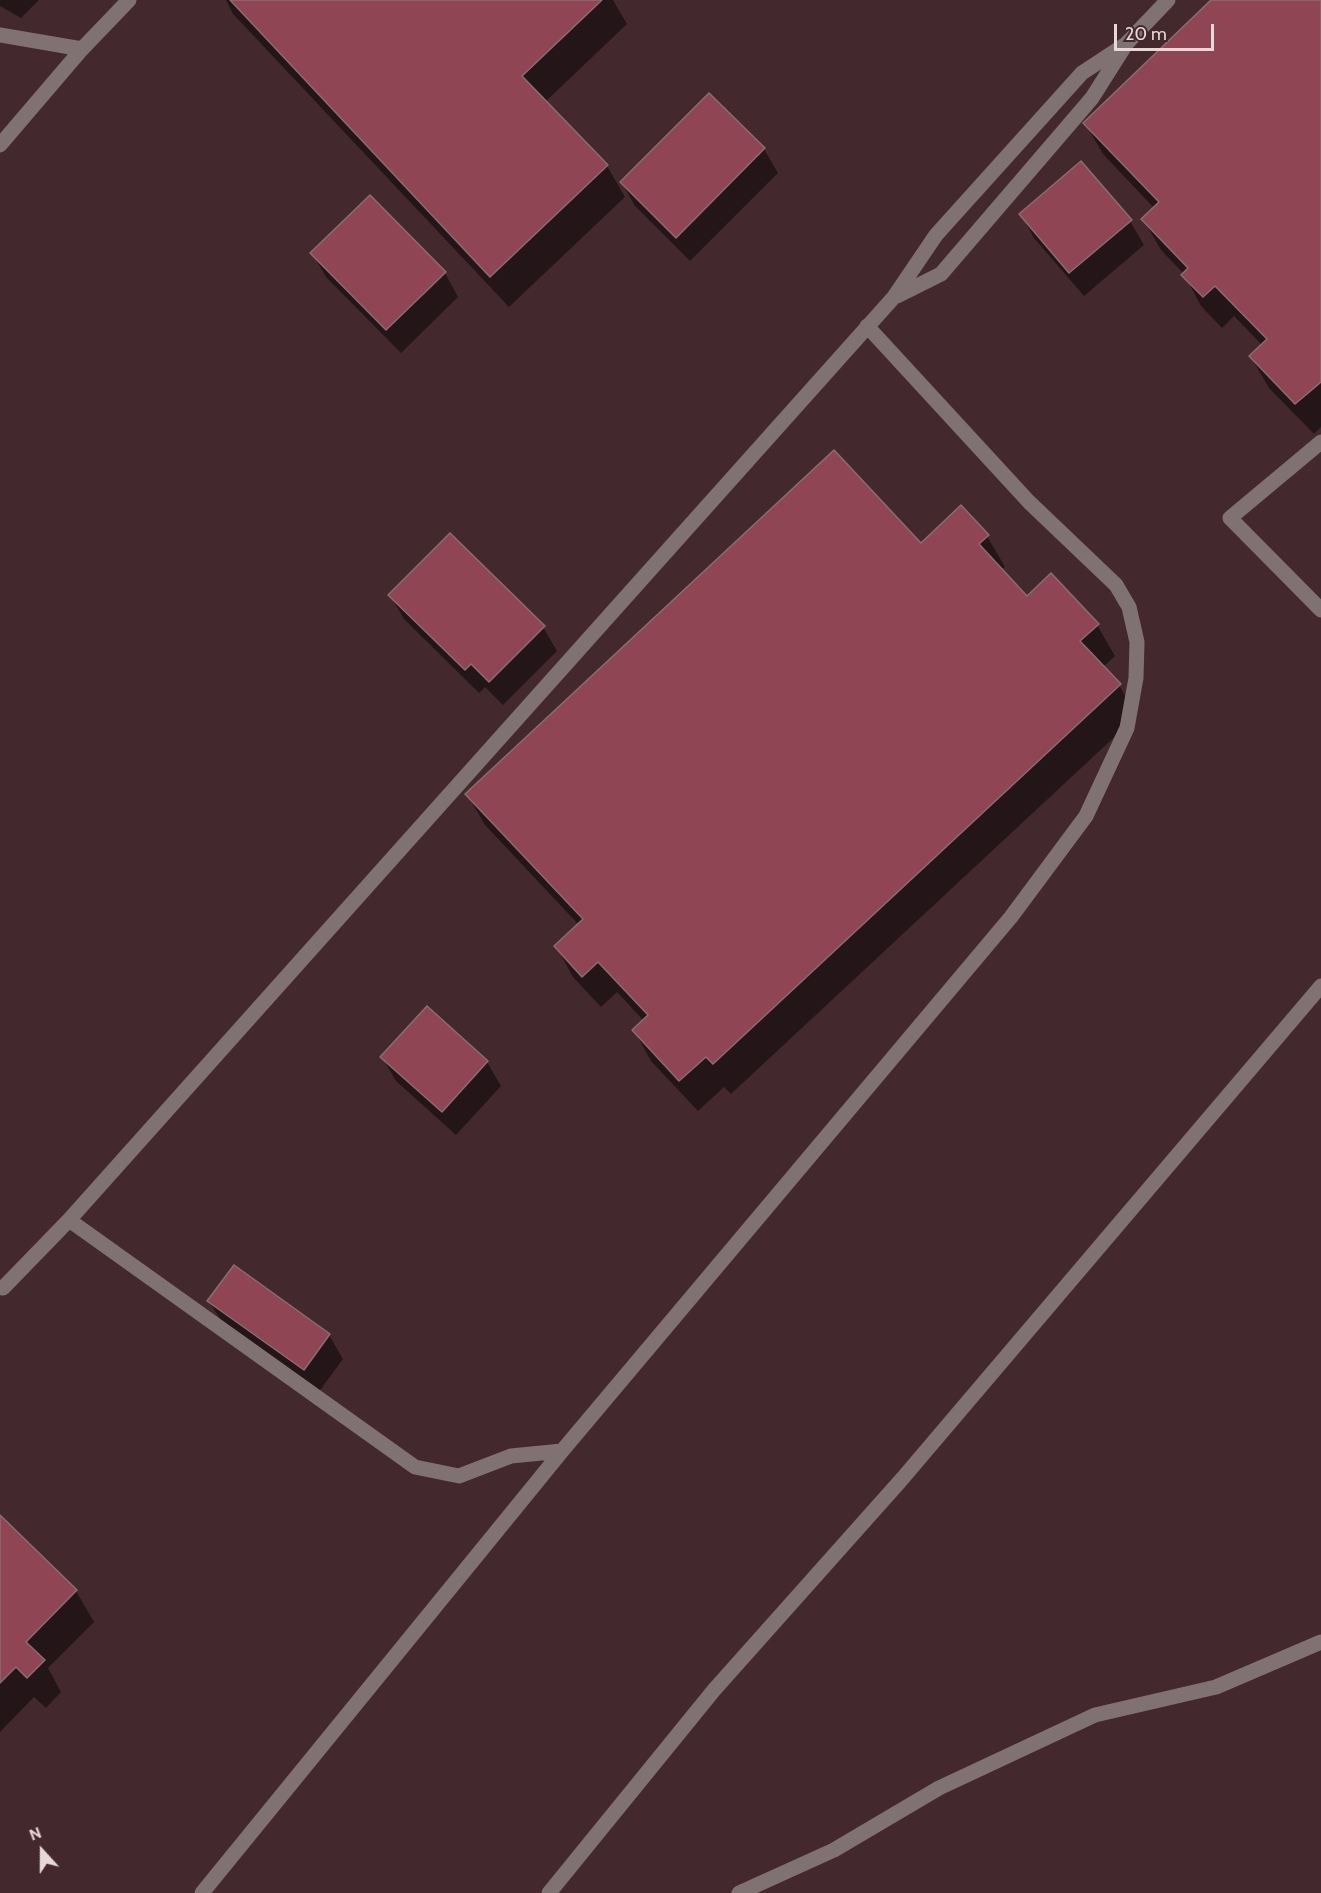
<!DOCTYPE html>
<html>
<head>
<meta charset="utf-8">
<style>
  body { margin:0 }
  #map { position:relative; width:1321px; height:1893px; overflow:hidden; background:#43292d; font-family:Cabin,sans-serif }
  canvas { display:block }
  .north { position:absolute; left:12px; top:1821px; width:60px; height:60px; -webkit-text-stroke:4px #43292d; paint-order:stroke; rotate:339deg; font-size:16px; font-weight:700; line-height:24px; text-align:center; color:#e8d7d9 }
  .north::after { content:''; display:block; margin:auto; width:21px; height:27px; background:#e8d7d9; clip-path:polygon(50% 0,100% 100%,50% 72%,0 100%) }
  .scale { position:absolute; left:1114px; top:24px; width:100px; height:27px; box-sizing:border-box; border:3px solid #e8d7d9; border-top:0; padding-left:8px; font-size:18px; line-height:21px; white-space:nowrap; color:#e8d7d9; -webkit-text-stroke:4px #43292d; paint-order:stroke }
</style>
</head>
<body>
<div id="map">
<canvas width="1321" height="1893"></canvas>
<div class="north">N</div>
<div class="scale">20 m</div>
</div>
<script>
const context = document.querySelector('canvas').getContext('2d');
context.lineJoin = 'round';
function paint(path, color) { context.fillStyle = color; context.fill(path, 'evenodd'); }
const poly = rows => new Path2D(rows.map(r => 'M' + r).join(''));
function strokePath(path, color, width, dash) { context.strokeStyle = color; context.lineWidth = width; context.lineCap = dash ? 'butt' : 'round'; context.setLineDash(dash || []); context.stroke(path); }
const shadow = poly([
  [0,0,39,0,21,18,0,6],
  [226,0,613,0,627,24,545,102,607,166,625,197,509,307,233,14],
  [1213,0,1321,0,1321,427,1314,434,1269,388,1251,357,1263,346,1234,316,1222,328,1201,306,1184,274,1161,250,1143,219,1154,208,1103,154,1085,123],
  [709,95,764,149,778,173,690,261,635,206,622,183],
  [1021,214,1130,221,1144,245,1084,296,1034,238],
  [312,253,445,273,458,297,401,353,326,277],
  [987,536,1005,567,1001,570,1027,598,1097,625,1115,656,1103,667,1119,685,1137,716,731,1094,724,1087,698,1111,651,1061,634,1030,644,1021,617,992,601,1007,573,977,556,946,579,925,485,825,467,794,921,545],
  [390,595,543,627,557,651,503,705,485,687,479,693,404,619],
  [382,1057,487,1062,501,1086,456,1135,396,1081],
  [209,1301,329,1335,343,1359,318,1393,223,1324],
  [0,1517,76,1591,94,1622,48,1668,61,1692,46,1708,34,1697,0,1732]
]);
const building = poly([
  [230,0,602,0,522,76,608,165,490,277,230,0],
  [1211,0,1321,0,1321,382,1295,404,1249,356,1267,339,1215,286,1203,297,1181,275,1188,268,1141,219,1159,202,1083,123,1211,0],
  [709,93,765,148,676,238,620,182,709,93],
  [1081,161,1132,220,1069,273,1019,214,1081,161],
  [370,195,446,272,386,330,310,253,370,195],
  [834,450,921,543,961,505,989,535,979,544,1027,596,1051,573,1099,624,1080,641,1121,684,713,1064,706,1057,679,1081,632,1030,648,1015,598,962,582,977,554,946,583,919,465,794,834,450],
  [450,533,545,626,489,682,471,664,465,670,388,595,450,533],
  [427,1006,488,1061,442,1112,380,1057,427,1006],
  [234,1265,330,1334,304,1370,207,1301,234,1265],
  [0,1515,77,1590,26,1642,45,1660,27,1678,16,1667,0,1683,0,1515]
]);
const minor = poly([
  [0,35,82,49,129,0],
  [0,145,82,49],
  [897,296,941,274,1092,98,1123,49],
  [1321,442,1230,518,1321,610],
  [69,1220,894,297,936,235,1082,73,1126,44,1168,0],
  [3,1288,69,1220,415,1467,459,1476,511,1456,562,1451],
  [202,1893,562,1451,1011,917,1086,816,1127,728,1136,678,1137,642,1129,607,1116,585,1029,502,867,326],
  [549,1893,714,1690,902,1479,1321,986],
  [739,1893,834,1850,939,1788,1095,1715,1216,1687,1321,1642]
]);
paint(shadow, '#0007');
paint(building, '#8f4554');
strokePath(building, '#8b6d71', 1.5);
strokePath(minor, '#807273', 15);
</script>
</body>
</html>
